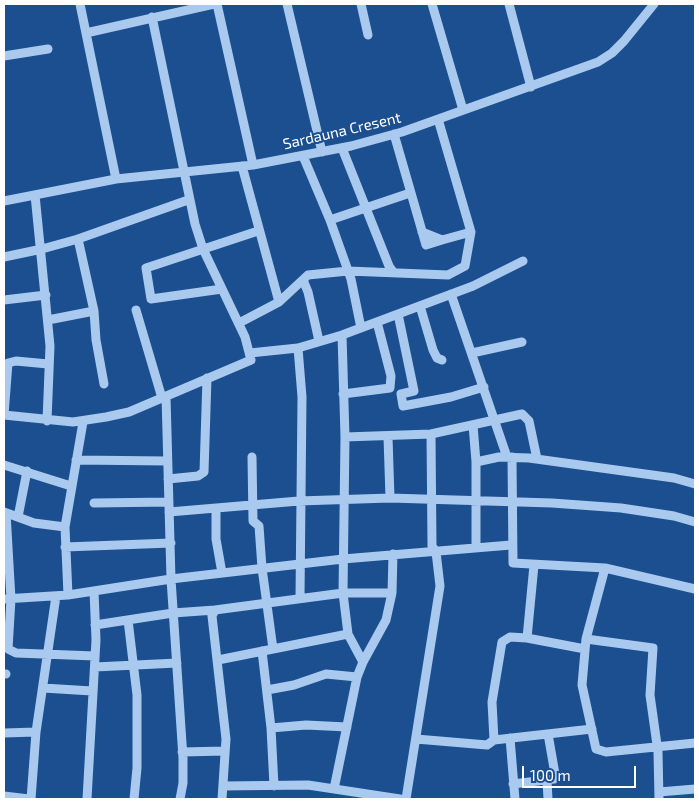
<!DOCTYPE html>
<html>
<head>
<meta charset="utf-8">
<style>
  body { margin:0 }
  #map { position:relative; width:699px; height:803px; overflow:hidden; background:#1b4f8f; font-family:"Exo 2",sans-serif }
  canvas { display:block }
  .frame { position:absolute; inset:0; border:5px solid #fff; pointer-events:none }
  .scale { position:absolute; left:522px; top:766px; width:114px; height:22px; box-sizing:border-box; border:2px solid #fff; border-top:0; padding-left:6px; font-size:15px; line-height:18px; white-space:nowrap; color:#fff; -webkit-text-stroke:4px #1b4f8f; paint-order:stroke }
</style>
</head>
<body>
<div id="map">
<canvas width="699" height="803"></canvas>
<div class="frame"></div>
<div class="scale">100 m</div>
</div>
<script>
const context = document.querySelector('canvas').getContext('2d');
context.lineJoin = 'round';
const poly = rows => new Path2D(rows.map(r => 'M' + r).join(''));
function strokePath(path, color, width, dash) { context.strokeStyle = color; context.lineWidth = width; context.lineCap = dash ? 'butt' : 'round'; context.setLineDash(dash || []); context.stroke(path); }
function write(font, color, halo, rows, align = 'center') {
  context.font = font + ' "Exo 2",sans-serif'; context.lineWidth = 4; context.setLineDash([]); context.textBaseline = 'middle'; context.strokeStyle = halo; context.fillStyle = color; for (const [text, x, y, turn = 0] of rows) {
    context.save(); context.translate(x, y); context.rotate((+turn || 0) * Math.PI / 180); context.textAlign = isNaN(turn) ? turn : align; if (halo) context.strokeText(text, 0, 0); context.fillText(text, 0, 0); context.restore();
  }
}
const minor = poly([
  [80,4,116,179],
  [217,4,253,165],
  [287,4,322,152],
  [361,4,368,35],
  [432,4,463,110],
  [509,4,531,87],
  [86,33,214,4],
  [4,56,48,49],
  [394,134,426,245,442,240],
  [342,148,389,266,394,273],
  [303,156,330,220,351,279,361,328],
  [242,166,279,302],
  [35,195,50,346,47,421],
  [4,201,116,179,253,165,351,146,402,132,598,62,612,53,624,41,654,4],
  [330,220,410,193],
  [422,232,442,240,471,232],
  [78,239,94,311,96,340,104,384],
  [4,257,42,249,78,239,188,200],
  [303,280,308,292,319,341],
  [222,289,151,299,146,268,258,231],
  [451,294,507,457],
  [4,300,46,295],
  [420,306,433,350,437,358,442,360],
  [136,310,162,398],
  [398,314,414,391,401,394,403,406,451,397,484,387],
  [48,320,94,311],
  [239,323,279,302,308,275,348,271,448,275,465,266,471,232,438,119],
  [342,335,345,437,343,593,348,634,363,662],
  [250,353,298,348],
  [472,353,522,342],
  [343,394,390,388,391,376,377,322],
  [166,396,171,579,183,758,183,783,180,799],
  [4,415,73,422,106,417,129,412,251,360,245,337,203,249,195,224,152,17],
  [4,415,8,363,16,361,48,364],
  [473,425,476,462,476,547],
  [345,437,431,434,522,414,529,421,537,459],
  [388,437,390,498],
  [252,457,253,521,259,526,262,568,273,649],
  [512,457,513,563,605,568,695,589],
  [76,460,167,461],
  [476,462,499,457,529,458,674,478,695,484],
  [4,465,71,486],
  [168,479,198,476,204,472,207,378],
  [94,503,169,502],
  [216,508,216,539,222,573],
  [4,512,34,523,65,527],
  [169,512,299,501,390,498,552,503,621,508,674,516,695,522],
  [6,513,11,599,8,649,16,653,95,656],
  [18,517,27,471],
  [65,547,171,543],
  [605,568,586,639,582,685,596,749,606,752,695,743],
  [68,595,65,527,83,422],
  [300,598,302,397,298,348,342,335,473,286,523,261],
  [4,599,68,595,171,579,343,559,511,545],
  [128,620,137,695,137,768,134,799],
  [95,625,173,613,215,610],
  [527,638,534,565],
  [586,639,653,648,650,695,658,752,659,799],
  [262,651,271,728,274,786],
  [218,660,348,634],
  [95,667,177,663],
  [4,674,6,674],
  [43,688,92,691],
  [267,690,294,685,326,674,357,677],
  [271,728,306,725,347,727],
  [4,733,36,732],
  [510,738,515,799],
  [416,739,487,745,494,740,592,729],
  [494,740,492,702,502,642,510,637,527,638,585,649],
  [182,752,225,751],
  [547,781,548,799],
  [513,784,554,779,555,774,548,734],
  [223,786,308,785,400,799],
  [334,789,357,677,363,662,386,620,392,593,393,554],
  [659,792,695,789],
  [4,796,29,799],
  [31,799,36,732,56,596],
  [87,799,96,640,94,591],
  [222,799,226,739,212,616,215,610,343,593,392,593],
  [406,799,440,586,436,552,432,546,431,434]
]);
const streetNames = [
  ["Sardauna Cresent",342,131,-13]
];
strokePath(minor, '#a9c9ee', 9);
write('15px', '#fff', '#1b4f8f', streetNames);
</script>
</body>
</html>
